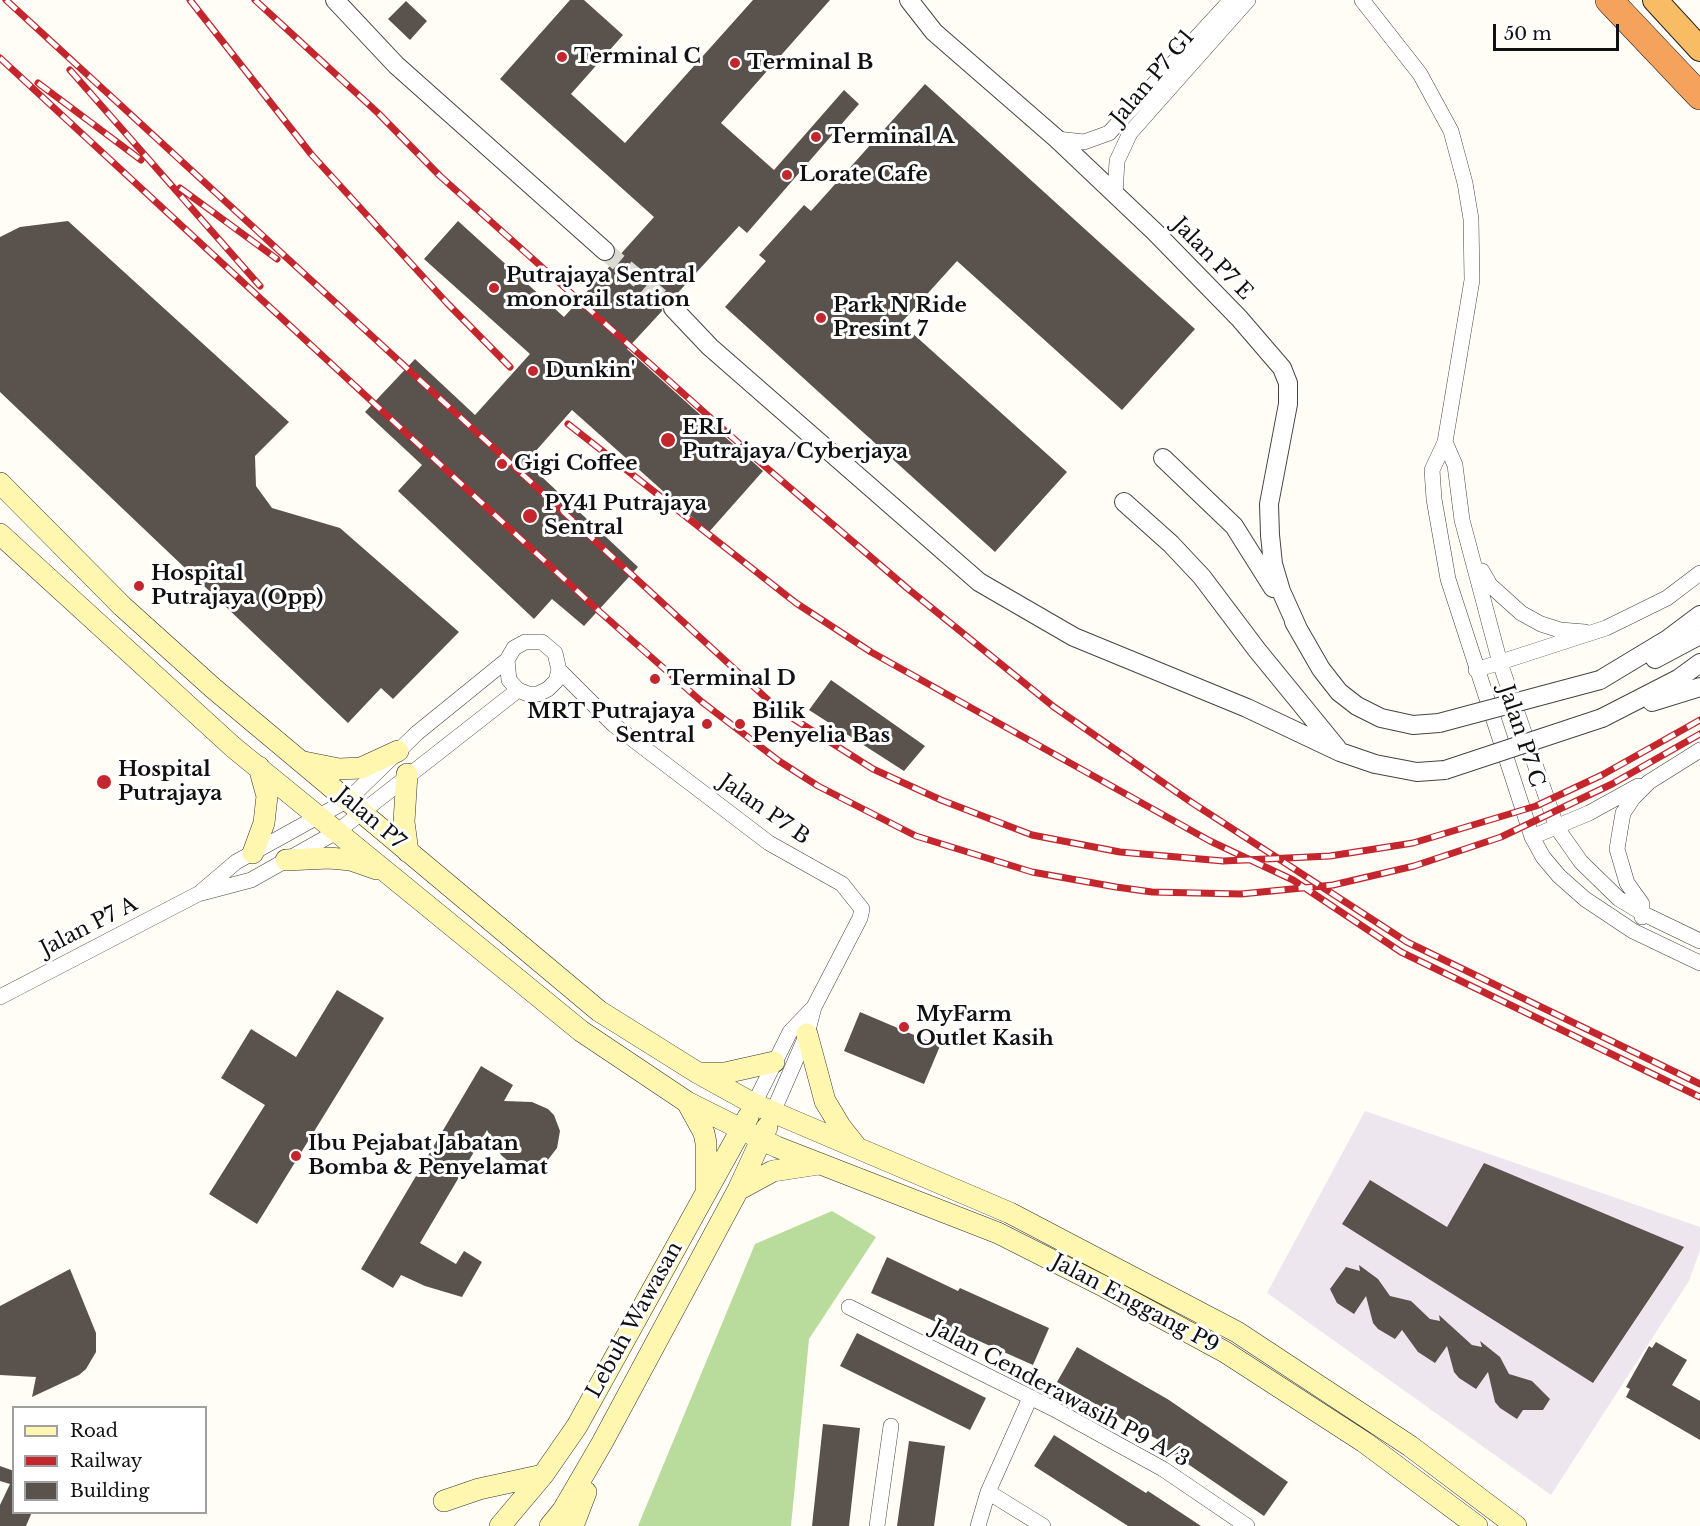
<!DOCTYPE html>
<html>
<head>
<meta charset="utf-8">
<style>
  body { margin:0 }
  #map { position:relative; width:1700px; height:1526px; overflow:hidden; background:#fffdf5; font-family:"Libre Baskerville",serif }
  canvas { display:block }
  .legend { position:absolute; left:12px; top:1406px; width:195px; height:108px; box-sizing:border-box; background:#fff; border:2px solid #a0a0a0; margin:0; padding:8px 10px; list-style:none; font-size:18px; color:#111 }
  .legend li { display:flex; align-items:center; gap:12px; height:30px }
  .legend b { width:30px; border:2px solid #a0a0a0 }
  .scale { position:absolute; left:1493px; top:24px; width:126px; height:27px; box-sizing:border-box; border:3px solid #111; border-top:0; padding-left:8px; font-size:18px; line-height:21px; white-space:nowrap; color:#111; -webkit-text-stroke:4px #fff; paint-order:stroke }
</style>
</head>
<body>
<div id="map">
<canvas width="1700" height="1526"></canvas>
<ul class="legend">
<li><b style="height:8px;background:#fff6b0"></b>Road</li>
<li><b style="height:8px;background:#c4262e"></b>Railway</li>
<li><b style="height:16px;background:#5a524d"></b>Building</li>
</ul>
<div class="scale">50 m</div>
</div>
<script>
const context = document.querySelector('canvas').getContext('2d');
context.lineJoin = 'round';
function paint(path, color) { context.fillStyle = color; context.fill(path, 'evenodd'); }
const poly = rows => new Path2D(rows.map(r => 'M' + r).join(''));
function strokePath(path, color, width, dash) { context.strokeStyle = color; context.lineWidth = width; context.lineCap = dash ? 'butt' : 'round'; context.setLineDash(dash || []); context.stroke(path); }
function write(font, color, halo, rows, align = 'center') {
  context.font = font + ' "Libre Baskerville",serif'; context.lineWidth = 6; context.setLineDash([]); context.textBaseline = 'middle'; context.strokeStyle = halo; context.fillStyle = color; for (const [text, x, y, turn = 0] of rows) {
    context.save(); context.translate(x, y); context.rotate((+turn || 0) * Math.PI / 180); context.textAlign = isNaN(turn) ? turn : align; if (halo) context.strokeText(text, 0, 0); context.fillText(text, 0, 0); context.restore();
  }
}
const industrial = poly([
  [1365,1111,1700,1227,1700,1250,1689,1281,1551,1495,1267,1293]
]);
const forest = poly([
  [832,1211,876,1237,809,1339,791,1526,638,1526,755,1244]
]);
const building = poly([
  [570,0,584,0,623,35,571,94,625,143,753,0,830,0,721,123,774,170,844,90,859,104,747,233,739,226,674,297,665,300,662,311,627,349,763,471,709,532,572,410,526,462,638,567,584,626,552,599,534,619,398,491,422,465,365,412,415,359,475,415,530,354,424,259,458,221,564,317,654,217,500,79],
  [406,1,427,21,410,40,388,19],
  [925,84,1195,329,1122,410,957,261,901,323,1067,472,995,552,725,307,766,261,759,255,804,205,811,211],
  [68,221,289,422,255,456,256,486,272,508,340,528,459,632,393,699,381,688,348,723,0,392,0,237,20,227],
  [831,680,925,746,904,771,809,710],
  [337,990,384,1018,257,1224,209,1194,265,1105,221,1078,251,1029,296,1057],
  [860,1012,940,1046,924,1084,844,1051],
  [481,1066,513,1085,504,1101,532,1102,548,1109,554,1115,560,1131,557,1148,547,1161,531,1168,522,1168,514,1166,501,1155,487,1130,420,1243,456,1264,464,1251,482,1262,462,1297,425,1286,401,1275,393,1288,361,1269],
  [1484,1163,1684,1247,1593,1383,1342,1224,1370,1180,1447,1227],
  [887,1257,958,1291,960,1288,1049,1328,1033,1365,871,1293],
  [1359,1265,1378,1279,1390,1296,1411,1301,1430,1319,1440,1321,1439,1315,1472,1345,1482,1347,1480,1341,1500,1357,1509,1374,1532,1381,1550,1399,1543,1410,1523,1410,1517,1419,1500,1408,1495,1402,1488,1372,1476,1389,1459,1378,1454,1372,1447,1346,1435,1363,1418,1352,1402,1330,1395,1339,1378,1329,1373,1323,1366,1296,1354,1314,1337,1303,1330,1289,1346,1267,1360,1271],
  [70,1269,96,1333,96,1352,86,1369,79,1375,32,1397,36,1377,0,1375,0,1306],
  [857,1333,986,1398,970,1430,840,1366],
  [1656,1342,1687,1360,1672,1385,1700,1401,1700,1440,1626,1397,1630,1389,1626,1387,1649,1346,1652,1348],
  [1077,1347,1169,1400,1288,1482,1264,1516,1160,1445,1162,1442,1057,1382],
  [823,1424,860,1428,849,1526,812,1526],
  [1054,1435,1146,1493,1148,1491,1201,1526,1128,1526,1034,1466],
  [909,1441,945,1446,934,1526,897,1526],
  [0,1466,14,1471,14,1512,32,1512,26,1526,0,1526,0,1505,10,1484,0,1481]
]);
const tertiaryTunnel = poly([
  [605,251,673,308]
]);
const minor = poly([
  [1362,0,1420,74,1451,131,1465,183,1471,219,1472,280,1445,442,1432,470,1434,499,1448,579,1532,837,1543,857,1559,876,1585,899,1633,931,1700,963],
  [1057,139,1084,142,1109,133,1231,0],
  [1115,194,1117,161,1130,133,1248,0],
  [1445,442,1455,465,1462,520,1500,663,1557,828,1581,862,1619,899,1644,914,1700,941],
  [1482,571,1490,585,1521,613,1541,624,1560,630,1585,632],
  [559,670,614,725,769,843,842,884,862,909,860,918,814,1007,807,1034,773,1112],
  [1476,670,1606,628,1667,598,1700,573],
  [1532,837,1589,813,1638,786],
  [202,891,236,862,348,800,417,733,507,660,514,648,525,642,542,642,555,653,559,670,556,681,548,689,538,694,528,694,518,690,509,680,507,660],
  [1642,917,1642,904,1627,883,1617,849,1623,813,1633,798,1649,782,1700,750],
  [0,997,198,894,251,880,338,831,518,690],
  [754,1104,790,1032,812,1009],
  [849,1307,1054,1409,1163,1469,1247,1526],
  [988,1492,1043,1526],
  [877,1526,891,1426],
  [978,1526,988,1492,1030,1398]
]);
const tertiary = poly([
  [335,0,396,65,605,251],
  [909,0,934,32,1057,139,1155,232,1239,318,1282,368,1288,383,1288,404,1269,504,1270,535,1273,564,1281,591,1299,631],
  [673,308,710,347,979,582,1074,637,1247,708,1340,752,1375,764,1417,772,1445,770],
  [1163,458,1234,526,1273,588],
  [1124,502,1171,544,1202,577,1257,650,1337,748],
  [1294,622,1321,669,1339,692,1357,706,1381,718,1413,725,1439,723],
  [1655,659,1700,635],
  [1600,680,1668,639,1700,615],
  [1652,702,1700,687],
  [1602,718,1678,679,1700,663]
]);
const secondary = poly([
  [0,483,122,606,213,688,599,1011,698,1073,754,1104,1010,1213,1237,1332,1410,1446,1516,1526],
  [0,534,233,747,581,1031,687,1102,777,1147,998,1233,1105,1287,1225,1352,1364,1442,1477,1526],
  [304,762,339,769,361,768,398,751],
  [407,774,404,822,408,852],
  [253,853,264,823,267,796,259,767],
  [286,860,329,858,351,860,377,869],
  [807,1034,825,1101,840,1126,855,1145],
  [699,1073,725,1073,774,1062],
  [687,1102,704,1133,706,1143,706,1189],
  [738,1190,773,1171,819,1164],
  [444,1501,479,1489,543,1475],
  [500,1526,543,1475,577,1426,748,1117],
  [550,1526,563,1510,602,1443,738,1190,767,1127],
  [573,1526,586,1492]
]);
const trunk = poly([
  [1655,0,1700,49]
]);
const motorway = poly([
  [1609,0,1700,96]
]);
const rail = poly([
  [6,0,778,709,873,769,941,800,1032,835,1120,852,1223,861,1330,856,1413,843,1536,806,1602,775,1700,720],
  [190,0,311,154,447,303,510,367],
  [255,0,378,113,440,176,761,463,907,588,1054,707,1191,802,1407,942,1700,1084],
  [0,58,600,612,702,702,779,761,818,786,916,836,1032,872,1116,887,1152,892,1241,894,1333,885,1414,866,1501,837,1612,784,1700,734],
  [70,70,260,286],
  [38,83,141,160],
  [180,188,277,259],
  [568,424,796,603,871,652,1210,841,1293,880,1401,952,1700,1097]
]);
const tertiaryBridge = poly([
  [1439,723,1600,680],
  [1445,770,1602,718]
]);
const markers = [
  [562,57,6,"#c4262e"],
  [735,63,6,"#c4262e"],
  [816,137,6,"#c4262e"],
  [787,175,6,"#c4262e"],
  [494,288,6,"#c4262e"],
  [821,318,6,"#c4262e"],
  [533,371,6,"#c4262e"],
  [668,440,8,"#c4262e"],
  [502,464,6,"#c4262e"],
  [530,516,8,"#c4262e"],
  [139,586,6,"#c4262e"],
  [655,679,6,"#c4262e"],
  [707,724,6,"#c4262e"],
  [740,724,6,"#c4262e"],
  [104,782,8,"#c4262e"],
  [904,1027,6,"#c4262e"],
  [296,1156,6,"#c4262e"]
];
const poiNames = [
  ["Terminal C",574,57],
  ["Terminal B",747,63],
  ["Terminal A",828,137],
  ["Lorate Cafe",799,175],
  ["Putrajaya Sentral",506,276],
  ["monorail station",506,300],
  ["Park N Ride",833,306],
  ["Presint 7",833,330],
  ["Dunkin'",545,371],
  ["ERL",682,428],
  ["Putrajaya/Cyberjaya",682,452],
  ["Gigi Coffee",514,464],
  ["PY41 Putrajaya",544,504],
  ["Sentral",544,528],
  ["Hospital",151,574],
  ["Putrajaya (Opp)",151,598],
  ["Terminal D",667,679],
  ["MRT Putrajaya",695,712,"right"],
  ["Sentral",695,736,"right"],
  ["Bilik",752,712],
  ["Penyelia Bas",752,736],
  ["Hospital",118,770],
  ["Putrajaya",118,794],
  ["MyFarm",916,1015],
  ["Outlet Kasih",916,1039],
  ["Ibu Pejabat Jabatan",308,1144],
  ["Bomba & Penyelamat",308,1168]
];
const streetNames = [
  ["Jalan P7 G1",1153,78,-50],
  ["Jalan P7 E",1212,259,46],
  ["Jalan P7 C",1521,736,72],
  ["Jalan P7 B",764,810,35],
  ["Jalan P7",370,819,40],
  ["Jalan P7 A",89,927,-27],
  ["Jalan Enggang P9",1135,1304,28],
  ["Lebuh Wawasan",635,1320,-61],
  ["Jalan Cenderawasih P9 A/3",1060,1394,28]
];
paint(industrial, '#eee6ef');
paint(forest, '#b9dc9c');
paint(building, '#5a524d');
strokePath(tertiaryTunnel, '#dbdad3', 18, [18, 9]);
strokePath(minor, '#444', 16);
strokePath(tertiary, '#444', 20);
strokePath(secondary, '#333', 22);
strokePath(trunk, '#222', 26);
strokePath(motorway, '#222', 28);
strokePath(minor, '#fff', 15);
strokePath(tertiary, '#fff', 18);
strokePath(secondary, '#fff6b0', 21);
strokePath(trunk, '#f7bc64', 24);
strokePath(motorway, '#f5a25d', 27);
strokePath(rail, '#c4262e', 7);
strokePath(rail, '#fff', 4.5, [14]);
strokePath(tertiaryBridge, '#444', 20, []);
strokePath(tertiaryBridge, '#fff', 18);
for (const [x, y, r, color] of markers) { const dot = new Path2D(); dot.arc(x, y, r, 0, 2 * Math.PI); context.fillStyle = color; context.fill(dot); strokePath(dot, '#fff', 2); }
write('bold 21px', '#111', '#fff', poiNames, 'left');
write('21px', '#111', '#fff', streetNames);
</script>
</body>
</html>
